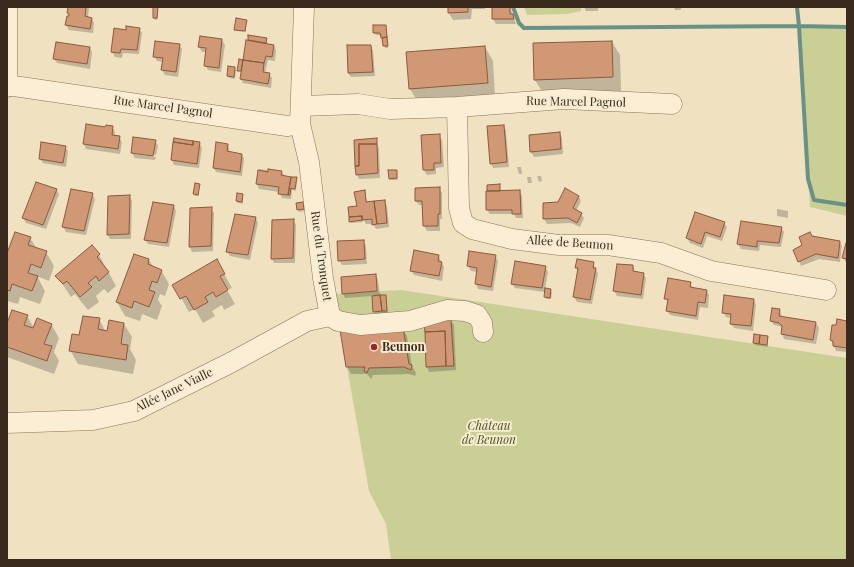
<!DOCTYPE html>
<html>
<head>
<meta charset="utf-8">
<style>
  body { margin:0 }
  #map { position:relative; width:854px; height:567px; overflow:hidden; background:#f0e1c1; font-family:"Playfair Display",serif }
  canvas { display:block }
  .frame { position:absolute; inset:0; border:8px solid #3a2a1d; pointer-events:none }
</style>
</head>
<body>
<div id="map">
<canvas width="854" height="567"></canvas>
<div class="frame"></div>
</div>
<script>
const context = document.querySelector('canvas').getContext('2d');
context.lineJoin = 'round';
function paint(path, color) { context.fillStyle = color; context.fill(path, 'evenodd'); }
const poly = rows => new Path2D(rows.map(r => 'M' + r).join(''));
function strokePath(path, color, width, dash) { context.strokeStyle = color; context.lineWidth = width; context.lineCap = dash ? 'butt' : 'round'; context.setLineDash(dash || []); context.stroke(path); }
function write(font, color, halo, rows, align = 'center') {
  context.font = font + ' "Playfair Display",serif'; context.lineWidth = 4; context.setLineDash([]); context.textBaseline = 'middle'; context.strokeStyle = halo; context.fillStyle = color; for (const [text, x, y, turn = 0] of rows) {
    context.save(); context.translate(x, y); context.rotate((+turn || 0) * Math.PI / 180); context.textAlign = isNaN(turn) ? turn : align; if (halo) context.strokeText(text, 0, 0); context.fillText(text, 0, 0); context.restore();
  }
}
const green = poly([
  [524,7,581,7,581,11,567,14,527,15],
  [799,26,847,26,847,216,810,207],
  [401,290,847,358,847,560,391,560,386,524,369,491,334,294]
]);
const shadow = poly([
  [69,7,89,7,88,18,92,19,94,23,93,33,69,30,66,25,71,18,68,13],
  [449,7,485,7,485,9,472,9,471,19,453,20,449,13],
  [493,7,510,7,516,24,496,24,493,19],
  [584,7,598,7,598,11,586,11],
  [674,7,681,7,681,10,675,10],
  [158,8,158,19,155,20,154,18],
  [246,21,246,32,236,31,235,29],
  [386,26,388,48,385,48,382,35,376,35,374,33],
  [139,29,142,33,139,54,123,53,122,58,115,57,112,52,115,30,127,31],
  [249,36,267,39,267,44,274,46,276,50,275,61,268,60,265,73,269,74,272,78,271,88,243,83,241,79,242,73,238,70,242,61,243,63],
  [222,40,225,45,221,72,208,70,205,65,207,52,202,52,199,47],
  [612,42,620,55,621,91,543,93,535,80],
  [179,45,182,49,178,77,165,75,162,70,163,62,157,61,154,56],
  [370,46,373,50,375,76,351,77,348,73],
  [485,47,493,61,495,96,418,102,410,89],
  [90,48,92,52,90,69,57,63,54,59],
  [229,68,235,68,236,70,235,79,229,78,228,76],
  [504,126,506,131,509,167,493,168,491,163],
  [112,127,115,132,115,136,119,137,122,142,120,154,86,149,84,144,106,129],
  [560,134,562,138,563,154,534,157,531,152,530,136],
  [439,135,442,140,444,167,436,168,436,174,427,175,424,170,422,136],
  [376,140,379,149,380,178,359,179,357,174],
  [155,141,158,146,156,155,134,152,134,154,156,157,155,160,135,158,132,153],
  [199,143,202,148,199,168,174,165,172,160],
  [228,145,230,153,242,154,244,159,242,176,216,172,214,168],
  [65,147,68,151,66,167,43,163,40,159],
  [517,167,521,167,522,174,519,174],
  [259,169,282,172,285,177,297,178,296,191,292,190,291,199,282,198,279,192,259,189,257,184],
  [396,171,398,180,391,180,390,178],
  [537,176,541,176,542,181,539,182],
  [527,177,531,177,532,183,528,183],
  [199,185,199,196,195,196,194,194],
  [499,186,501,192,520,191,522,196,523,218,516,218,514,214,490,214,487,210],
  [439,188,442,193,442,219,440,219,440,231,427,231,424,226,423,205,419,205,416,201],
  [56,189,59,194,46,229,26,223,23,218],
  [565,190,579,197,581,201,576,211,581,214,584,218,580,227,571,223,547,224,544,219,559,203],
  [364,191,368,203,384,201,387,206,389,227,376,229,373,224,366,224,363,219,363,222,351,223],
  [92,194,95,199,86,235,66,232,63,227],
  [243,195,243,204,238,203,237,201],
  [129,196,132,201,131,239,110,239,108,235],
  [303,203,305,211,299,212,297,204],
  [174,206,176,211,169,247,148,244,145,240],
  [191,209,211,209,214,213,213,251,192,252,190,247],
  [777,209,788,211,788,218,777,216],
  [256,218,258,223,250,260,230,256,227,252],
  [293,220,296,225,295,263,274,263,272,259],
  [724,223,727,227,722,241,707,236,703,248,690,243,687,238],
  [781,228,784,232,781,247,760,245,759,251,741,249,738,244],
  [812,237,840,242,842,246,840,262,819,259,801,266,799,261,804,246],
  [30,238,37,249,46,252,54,266,49,281,39,277,38,278,45,291,40,304,20,297,18,304,7,301,7,256],
  [363,241,366,246,367,264,342,265,339,260],
  [847,244,847,264,843,258],
  [470,252,495,256,498,261,493,291,478,289,476,284,477,272,471,271,468,266],
  [99,255,116,286,108,293,104,289,96,296,99,302,88,310,75,294,71,297,57,276],
  [438,255,444,267,442,281,414,275,411,270],
  [149,260,153,267,161,270,169,284,165,296,160,294,158,300,162,306,157,320,142,314,140,321,125,316,117,302],
  [217,261,232,288,227,290,235,304,224,310,222,305,212,311,215,316,203,323,195,309,189,312,174,285],
  [593,263,598,274,592,304,577,302,574,297,579,272,576,268],
  [633,266,635,272,643,274,646,278,643,299,617,296,614,291],
  [545,267,548,272,545,289,552,292,551,299,546,299,545,292,515,288,512,284],
  [376,275,378,280,380,296,385,296,386,298,388,313,375,313,373,296,345,298,343,293],
  [690,283,693,288,707,291,709,295,708,308,700,307,698,320,670,315,667,311,668,303,666,299],
  [753,299,756,304,753,331,734,328,731,324,732,318,726,317,723,312],
  [780,310,782,317,816,323,819,328,816,344,784,339,782,334,783,327,774,325,771,321],
  [27,316,34,328,51,324,59,338,54,352,59,361,54,374,7,357,7,327],
  [99,319,106,332,124,324,132,337,130,349,136,360,133,374,78,364,70,350,80,336],
  [451,321,454,325,456,370,429,372,427,367],
  [847,322,847,352,836,351,831,340,833,326,836,326],
  [402,328,407,336,412,366,416,373,415,376,409,374,373,375,371,379,367,374,351,374,347,366],
  [768,337,768,347,755,345,754,343]
]);
const stream = poly([
  [513,7,519,23,524,28,799,26,808,179,814,200,847,205],
  [797,7,799,26,847,27]
]);
const building = poly([
  [68,7,86,7,85,16,92,18,90,29,65,25,67,16,69,16,69,14,67,13,68,7],
  [153,7,158,7,157,18,153,18,153,7],
  [448,7,468,7,468,12,448,13,448,7],
  [492,7,510,7,510,14,513,14,514,19,492,19,492,7],
  [236,18,247,20,245,31,234,30,236,18],
  [373,25,386,25,387,37,381,38,380,33,373,33,373,25],
  [126,26,140,28,137,50,121,49,120,53,111,52,114,28,126,30,126,26],
  [248,35,267,38,266,43,248,40,248,35],
  [200,36,222,39,219,68,204,66,206,48,198,47,200,36],
  [387,37,388,46,383,46,382,38,387,37],
  [246,40,274,45,272,57,266,56,264,63,243,60,246,40],
  [155,41,180,44,176,72,161,70,163,58,153,57,155,41],
  [612,41,613,77,534,80,533,43,612,41],
  [56,42,90,47,87,64,53,59,56,42],
  [347,45,371,45,373,72,348,73,347,45],
  [485,46,488,83,409,89,406,52,485,46],
  [239,59,243,60,241,71,237,71,239,59],
  [243,60,264,63,263,72,270,73,268,84,240,79,243,60],
  [228,66,235,67,234,77,227,76,228,66],
  [86,124,105,127,106,125,113,126,112,135,120,136,118,149,83,144,86,124],
  [504,125,507,162,490,164,487,126,504,125],
  [560,132,561,149,530,152,529,135,560,132],
  [440,134,441,163,434,163,434,170,423,170,421,135,440,134],
  [133,137,156,140,153,156,131,153,133,137],
  [174,138,193,141,193,145,173,142,174,138],
  [377,138,377,144,359,144,359,166,355,166,354,140,377,138],
  [193,141,200,142,197,164,171,160,173,142,193,145,193,141],
  [41,142,66,146,63,163,39,159,41,142],
  [216,142,228,144,227,151,242,154,240,172,213,168,216,142],
  [359,144,377,144,378,173,356,175,355,166,359,166,359,144],
  [268,169,282,171,281,175,291,177,288,195,278,194,279,187,256,184,258,170,268,172,268,169],
  [388,170,397,170,397,178,389,179,388,170],
  [291,177,297,177,295,189,291,188,290,195,288,195,291,177],
  [36,182,57,189,43,225,22,218,36,182],
  [195,183,200,184,198,195,193,194,195,183],
  [500,184,500,191,487,191,487,185,500,184],
  [440,187,440,214,438,214,438,226,423,226,422,201,415,201,415,188,440,187],
  [565,188,579,196,573,208,582,213,577,223,568,218,543,219,543,203,558,202,565,188],
  [71,189,93,193,84,231,62,227,71,189],
  [365,190,366,202,374,201,377,224,372,225,372,219,362,220,362,216,349,217,348,207,357,206,354,192,365,190],
  [520,190,521,214,512,214,512,210,486,210,486,191,520,190],
  [237,193,243,194,242,202,236,201,237,193],
  [130,195,129,234,107,235,108,196,130,195],
  [385,200,387,223,377,224,374,201,385,200],
  [153,202,174,205,167,243,144,240,153,202],
  [303,202,304,209,297,210,296,203,303,202],
  [212,207,211,246,189,247,190,208,212,207],
  [695,212,725,222,720,237,705,232,701,244,686,238,695,212],
  [235,214,256,217,248,255,226,252,235,214],
  [362,216,362,220,349,222,349,217,362,216],
  [294,219,293,258,271,259,272,220,294,219],
  [741,221,782,227,779,243,757,241,757,247,737,244,741,221],
  [15,232,31,237,28,245,47,251,41,268,31,264,28,273,38,276,32,291,12,284,10,291,7,290,7,253,15,232],
  [810,232,812,236,840,241,838,258,816,254,798,262,793,250,802,245,799,237,810,232],
  [364,240,365,259,338,261,337,241,364,240],
  [846,243,847,243,847,259,842,258,846,243],
  [92,245,100,254,97,257,109,272,99,281,96,276,88,283,92,287,80,297,67,281,63,284,55,276,92,245],
  [414,250,439,255,438,261,442,262,439,276,410,271,414,250],
  [469,251,496,255,491,287,475,284,477,268,467,266,469,251],
  [134,254,149,259,148,264,162,270,157,283,152,281,149,290,155,292,149,307,134,301,132,308,116,302,134,254],
  [217,259,225,274,220,276,228,290,216,297,213,292,205,297,208,302,194,310,186,296,180,299,172,285,217,259],
  [577,259,594,262,593,268,596,268,590,300,573,297,578,268,575,268,577,259],
  [515,261,546,266,542,288,511,284,515,261],
  [617,264,633,265,633,271,644,273,641,295,613,291,617,264],
  [376,274,377,291,342,294,341,277,376,274],
  [668,278,691,282,690,287,707,290,705,303,698,302,696,316,666,311,668,299,664,299,668,278],
  [545,288,551,289,550,298,544,297,545,288],
  [380,295,382,311,373,312,372,296,380,295],
  [380,295,386,295,387,311,382,311,380,295],
  [724,295,754,299,751,326,730,324,731,314,722,313,724,295],
  [772,308,780,309,779,316,816,322,813,340,781,334,782,326,779,323,770,321,772,308],
  [12,310,28,315,24,325,33,328,37,318,52,324,44,344,52,346,47,361,7,347,7,323,12,310],
  [83,316,100,318,98,329,107,331,109,320,124,323,121,344,128,345,126,360,69,351,72,334,79,335,83,316],
  [837,319,847,321,847,348,833,346,833,341,830,340,832,325,836,325,837,319],
  [451,320,454,366,446,366,445,331,425,332,424,321,451,320],
  [403,327,409,364,412,365,411,370,404,367,369,368,367,373,364,371,365,367,346,367,340,330,403,327],
  [445,331,446,366,426,367,425,332,445,331],
  [754,334,760,335,759,344,753,343,754,334],
  [760,335,768,336,767,345,759,344,760,335]
]);
const minor = poly([
  [7,85,287,126,300,124,304,7],
  [7,87,7,7],
  [302,106,358,104,390,109,457,107,564,99,672,104],
  [457,107,459,208,463,223,472,229,512,239,559,245,608,245,661,253,711,271,826,290],
  [300,124,309,162,323,278,330,316,338,321,360,325,410,321,447,310,465,311,477,315,482,323,483,332],
  [7,423,93,420,134,411,232,362,307,321,330,316]
]);
const markers = [
  [374,347,4,"#9d2429"]
];
const streetNames = [
  ["Rue Marcel Pagnol",576,102,1],
  ["Rue Marcel Pagnol",163,107,8],
  ["Allée de Beunon",570,243,4],
  ["Rue du Tronquet",321,256,82],
  ["Allée Jane Vialle",174,390,-26]
];
const poiNames = [
  ["Beunon",382,347]
];
const parkNames = [
  ["Château",489,426],
  ["de Beunon",489,440]
];
paint(green, '#cacf95');
paint(shadow, '#0003');
strokePath(stream, '#6a9186', 4);
paint(building, '#d19875');
strokePath(building, '#8c593c', 1);
strokePath(minor, '#8b7158', 21);
strokePath(minor, '#fbeed5', 20);
for (const [x, y, r, color] of markers) { const dot = new Path2D(); dot.arc(x, y, r, 0, 2 * Math.PI); context.fillStyle = color; context.fill(dot); strokePath(dot, '#f7ebd1', 1.5); }
write('12px', '#3a2a1d', '#f7ebd1', streetNames);
write('bold 12px', '#3a2a1d', '#f7ebd1', poiNames, 'left');
write('italic 12px', '#4c5722', '#f7ebd1', parkNames);
</script>
</body>
</html>
